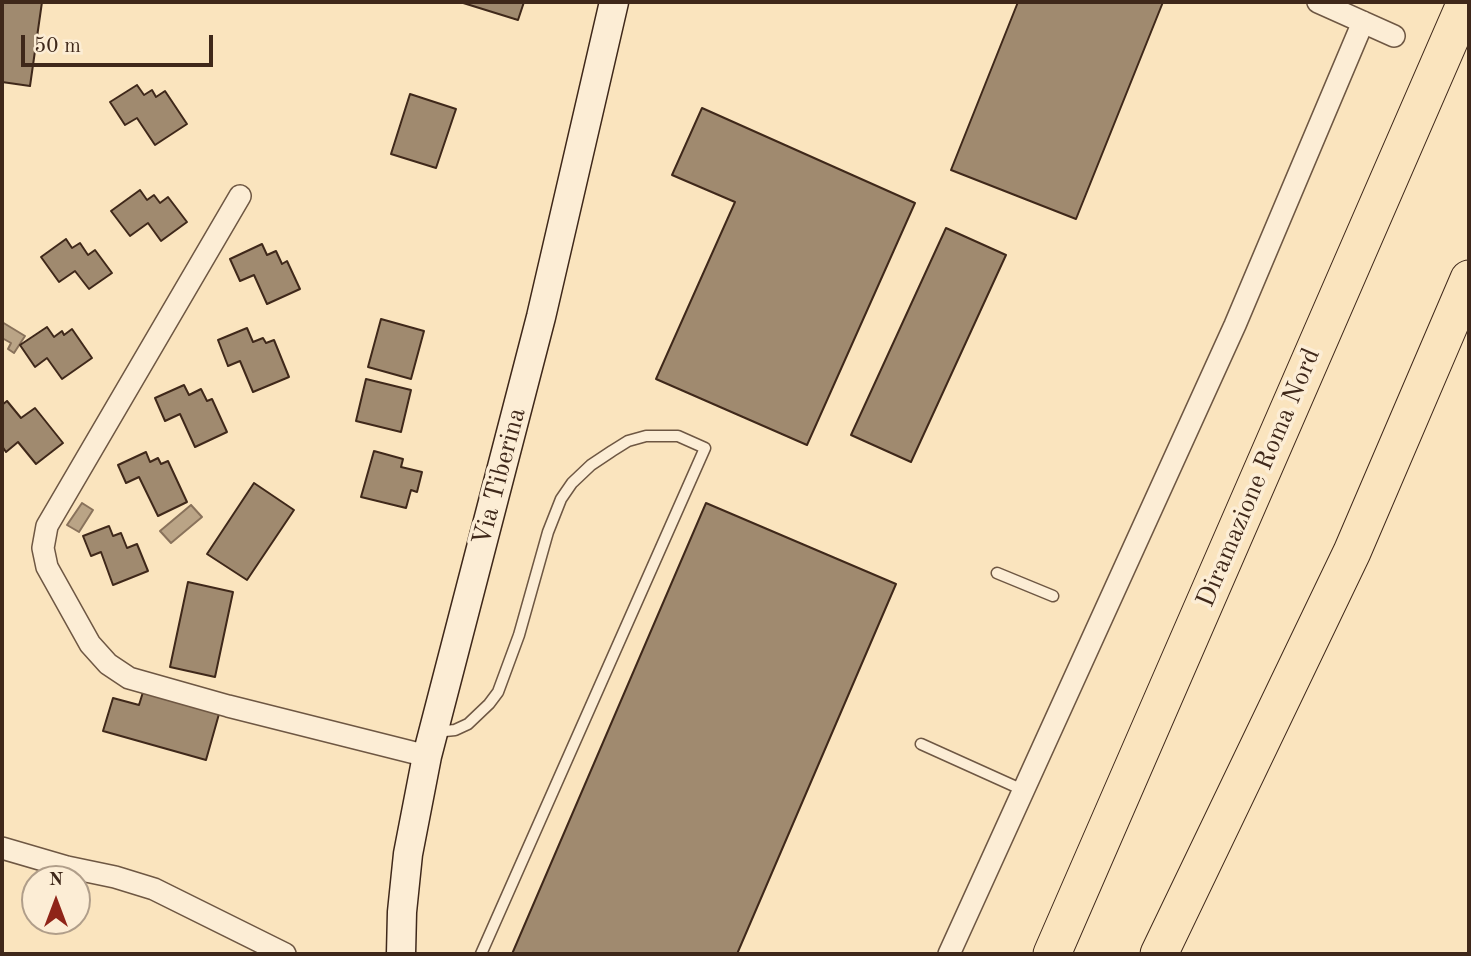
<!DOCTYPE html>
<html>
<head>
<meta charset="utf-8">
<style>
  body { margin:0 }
  #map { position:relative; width:1471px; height:956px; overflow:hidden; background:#fae4be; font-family:"Old Standard TT",serif }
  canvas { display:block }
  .frame { position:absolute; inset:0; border:4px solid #3f281a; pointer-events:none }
  .north { position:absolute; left:21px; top:865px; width:70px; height:70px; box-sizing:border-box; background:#fcedd5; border:2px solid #b09e8a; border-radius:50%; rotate:0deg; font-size:19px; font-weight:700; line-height:28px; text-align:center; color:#3f281a }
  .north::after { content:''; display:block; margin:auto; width:24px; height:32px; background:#8f2418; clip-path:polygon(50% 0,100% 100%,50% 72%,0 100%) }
  .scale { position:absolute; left:21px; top:35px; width:192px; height:32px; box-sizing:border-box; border:4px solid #3f281a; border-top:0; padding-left:9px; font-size:21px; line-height:24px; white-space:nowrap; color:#3f281a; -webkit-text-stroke:5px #fcedd5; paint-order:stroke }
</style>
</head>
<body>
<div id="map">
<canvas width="1471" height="956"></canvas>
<div class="frame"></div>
<div class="north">N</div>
<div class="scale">50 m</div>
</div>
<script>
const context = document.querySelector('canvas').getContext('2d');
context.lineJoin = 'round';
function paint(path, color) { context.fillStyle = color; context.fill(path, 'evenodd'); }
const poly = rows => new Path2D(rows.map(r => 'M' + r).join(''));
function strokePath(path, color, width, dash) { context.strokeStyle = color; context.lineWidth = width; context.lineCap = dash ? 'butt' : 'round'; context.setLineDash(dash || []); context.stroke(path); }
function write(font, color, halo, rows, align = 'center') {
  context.font = font + ' "Old Standard TT",serif'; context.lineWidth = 7; context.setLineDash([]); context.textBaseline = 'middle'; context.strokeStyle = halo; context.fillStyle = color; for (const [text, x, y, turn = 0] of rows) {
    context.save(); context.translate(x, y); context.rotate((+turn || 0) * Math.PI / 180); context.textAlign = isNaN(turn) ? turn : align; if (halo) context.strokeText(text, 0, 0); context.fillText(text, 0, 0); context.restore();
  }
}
const water = poly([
  [2,322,25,336,14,353,8,349,11,343,2,338,2,322],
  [82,503,93,510,79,532,67,525,82,503],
  [191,505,202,517,171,543,160,531,191,505]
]);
const building = poly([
  [2,2,42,2,30,86,2,82,2,2],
  [460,2,524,2,518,20,460,2],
  [1018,2,1163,2,1076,219,951,170,1018,2],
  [137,85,144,95,152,90,156,97,165,91,187,124,155,145,137,118,125,125,110,102,137,85],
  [410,94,456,109,436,168,391,154,410,94],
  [702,108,915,203,807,445,656,379,735,202,672,175,702,108],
  [140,190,147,200,154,195,160,203,168,197,187,222,161,241,148,223,130,236,111,211,140,190],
  [946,228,1006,255,911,462,851,435,946,228],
  [66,239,72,248,80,243,88,255,95,250,112,273,89,289,75,271,59,282,41,257,66,239],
  [262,244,267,255,276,251,282,264,287,261,300,289,267,304,254,275,240,281,230,259,262,244],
  [381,319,424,331,411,379,368,367,381,319],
  [47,327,54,337,62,331,64,335,72,329,92,358,62,379,47,358,35,367,20,345,47,327],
  [247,328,253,342,263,338,266,343,274,340,289,377,253,392,240,361,228,366,218,340,247,328],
  [366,379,411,390,401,432,356,421,366,379],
  [184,385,189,395,201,389,207,401,212,399,227,432,195,447,180,414,165,421,155,398,184,385],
  [7,401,21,418,35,408,63,443,36,464,18,442,6,452,2,446,2,405,7,401],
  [374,451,403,459,401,467,422,472,417,492,411,490,406,508,361,497,374,451],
  [146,452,150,462,158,458,161,464,168,461,187,502,158,516,139,477,126,483,118,465,146,452],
  [254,483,294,510,247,580,207,554,254,483],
  [706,503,896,584,737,954,512,954,706,503],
  [109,526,113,536,121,533,127,548,137,544,148,571,113,585,101,552,91,556,83,536,109,526],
  [188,582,233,592,215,677,170,667,188,582],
  [143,692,219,714,206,760,103,731,113,698,139,705,143,692]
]);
const service = poly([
  [997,573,1053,596],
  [435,732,455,730,468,724,489,704,498,692,519,635,548,532,561,499,572,483,591,465,612,451,628,441,646,436,678,436,705,448,481,954],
  [921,744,1023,790]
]);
const minor = poly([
  [1318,2,1394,36],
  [240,196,47,526,43,548,47,567,90,644,108,664,129,678,228,706,427,756],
  [2,848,67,867,115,877,154,889,285,954],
  [949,954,1235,325,1363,22]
]);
const secondary = poly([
  [401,954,402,912,408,854,427,756,541,317,614,2]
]);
const motorway = poly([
  [1052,954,1466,2],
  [1159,954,1352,552,1469,279]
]);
const streetNames = [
  ["Via Tiberina",500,477,-75],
  ["Diramazione Roma Nord",1259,478,-67]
];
paint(water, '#baa486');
strokePath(water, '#89725b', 2);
paint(building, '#a08a6f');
strokePath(building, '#3f281a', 2);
strokePath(service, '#6e5743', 13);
strokePath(minor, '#6e5743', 24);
strokePath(secondary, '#3f281a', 31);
strokePath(motorway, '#3f281a', 39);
strokePath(service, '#fcedd5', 10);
strokePath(minor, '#fcedd5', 21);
strokePath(secondary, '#fcedd5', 28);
strokePath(motorway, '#fae4be', 37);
write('26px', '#3f281a', '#fcedd5', streetNames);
</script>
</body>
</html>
